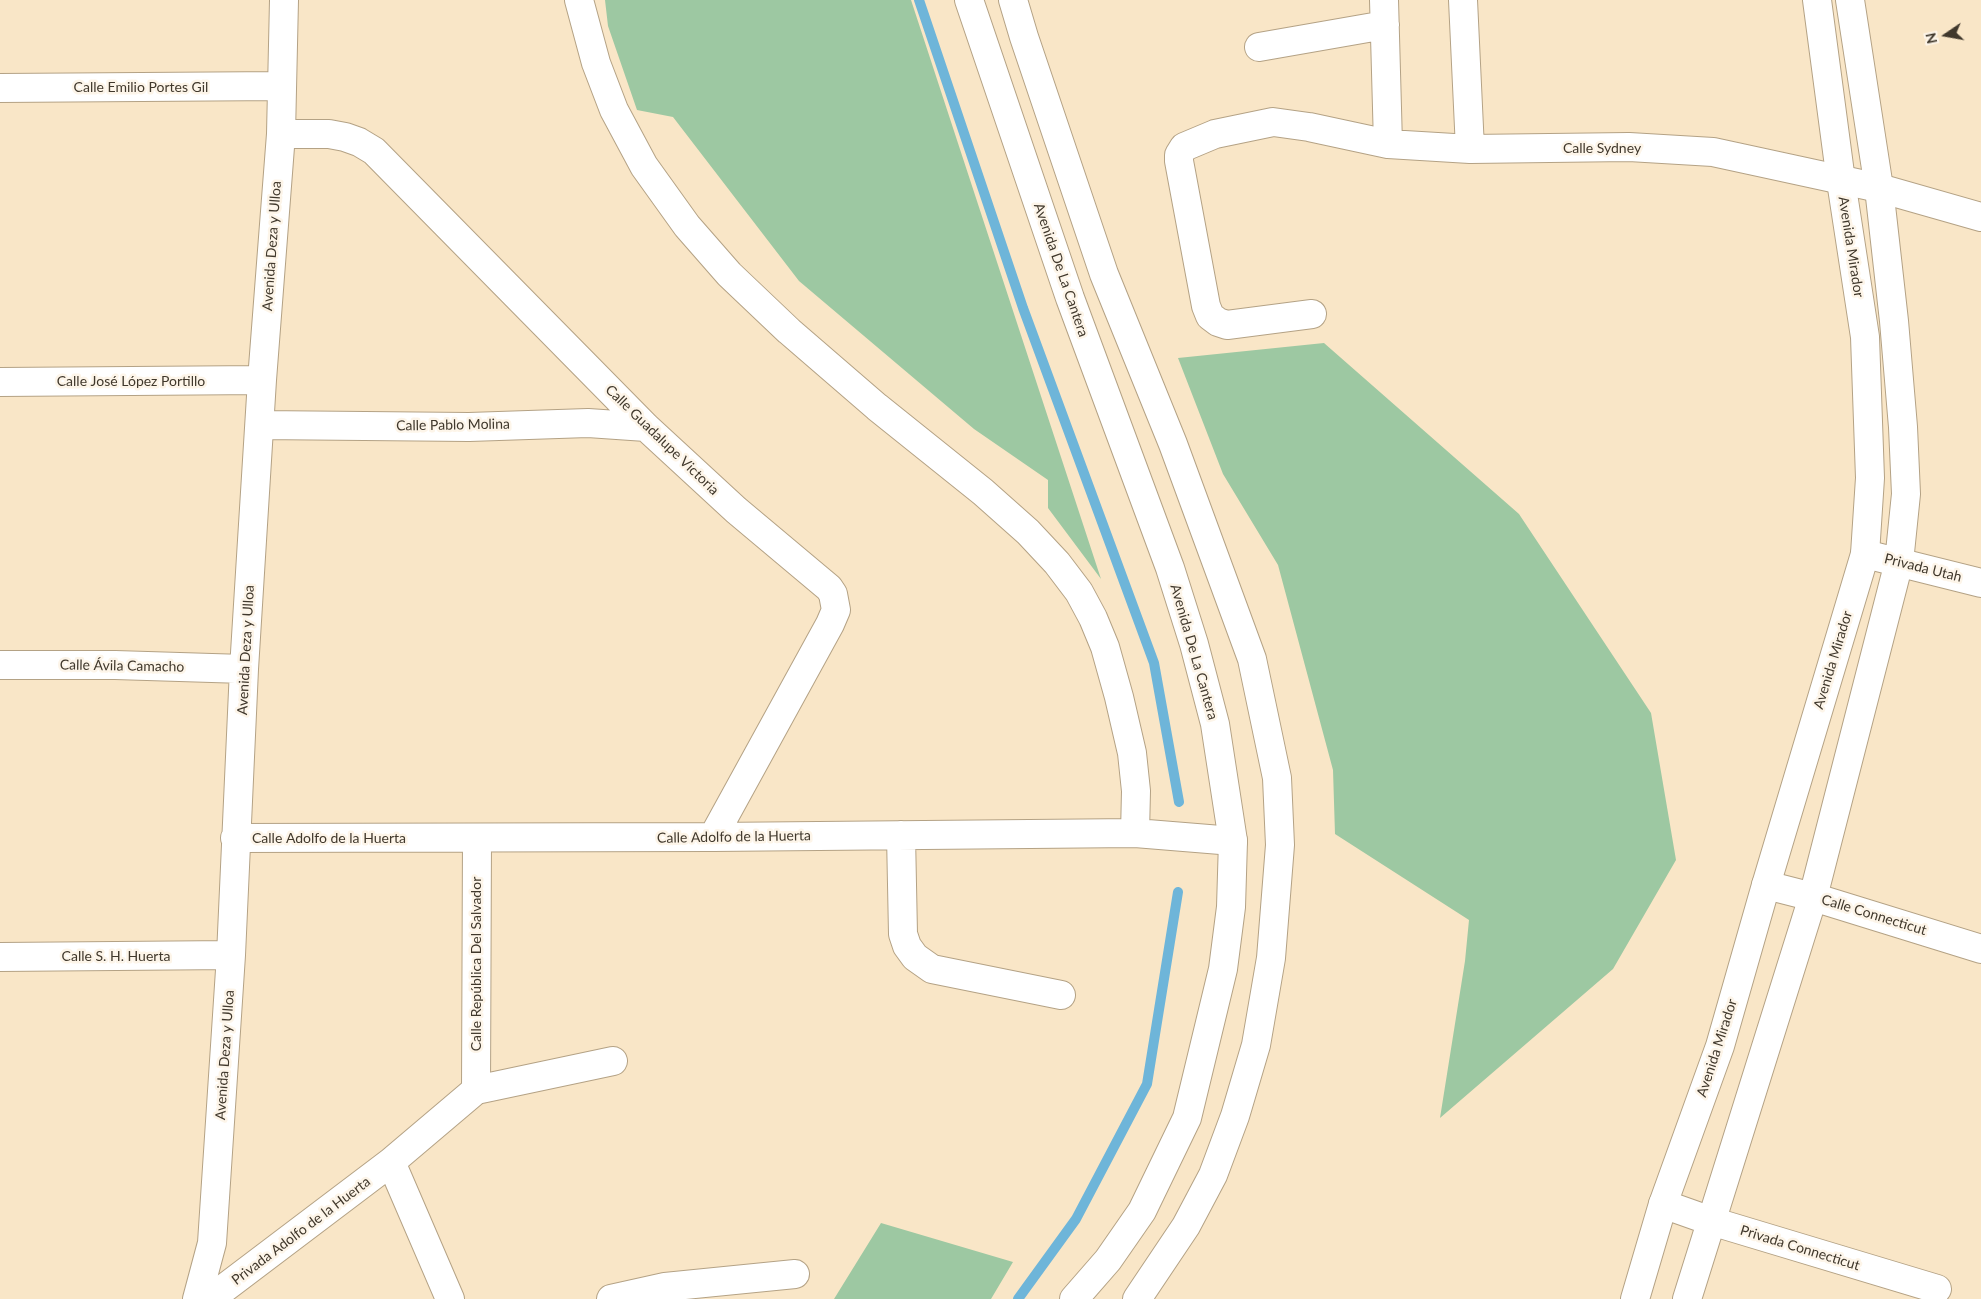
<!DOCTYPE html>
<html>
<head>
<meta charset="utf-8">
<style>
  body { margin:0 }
  #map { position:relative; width:1981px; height:1299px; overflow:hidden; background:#f9e6c7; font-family:Lato,sans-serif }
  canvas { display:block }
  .north { position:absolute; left:1921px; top:10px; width:50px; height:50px; -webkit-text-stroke:4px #fdf5e9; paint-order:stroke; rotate:258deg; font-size:14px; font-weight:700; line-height:20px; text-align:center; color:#40382c }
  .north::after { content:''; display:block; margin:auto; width:18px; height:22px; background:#40382c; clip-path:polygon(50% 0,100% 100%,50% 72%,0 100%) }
</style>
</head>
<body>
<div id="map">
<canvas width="1981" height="1299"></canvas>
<div class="north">N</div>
</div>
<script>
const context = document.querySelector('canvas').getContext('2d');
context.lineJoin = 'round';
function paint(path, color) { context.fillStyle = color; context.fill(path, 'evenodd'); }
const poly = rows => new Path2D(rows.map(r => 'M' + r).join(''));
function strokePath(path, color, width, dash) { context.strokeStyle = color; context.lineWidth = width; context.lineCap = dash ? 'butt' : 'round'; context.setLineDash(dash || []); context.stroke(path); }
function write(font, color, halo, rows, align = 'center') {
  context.font = font + ' Lato,sans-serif'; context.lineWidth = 5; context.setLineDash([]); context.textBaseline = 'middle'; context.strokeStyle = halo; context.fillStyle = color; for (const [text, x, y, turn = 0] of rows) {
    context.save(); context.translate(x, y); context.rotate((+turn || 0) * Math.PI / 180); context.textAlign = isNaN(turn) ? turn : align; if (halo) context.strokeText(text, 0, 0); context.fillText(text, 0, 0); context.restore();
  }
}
const green = poly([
  [605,0,911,0,1101,579,1048,508,1048,480,974,429,799,281,673,117,637,110,608,26],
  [1324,343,1519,514,1651,713,1676,860,1613,969,1440,1118,1465,961,1469,920,1335,834,1333,770,1278,565,1223,474,1178,358],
  [881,1223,1013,1262,991,1299,834,1299]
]);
const stream = poly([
  [919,0,1023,308,1154,663,1179,802],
  [1018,1299,1076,1219,1147,1084,1178,892]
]);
const minor = poly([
  [579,0,596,63,614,110,644,166,687,226,729,274,789,331,877,407,983,492,1028,532,1057,563,1079,592,1093,618,1105,647,1119,697,1132,753,1136,791,1135,833],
  [1384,0,1388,144],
  [1463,0,1470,149],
  [1259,47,1385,25],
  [0,88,282,86],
  [281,134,329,134,345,137,359,142,374,151,646,427,736,510,829,588,833,594,836,610,830,624,713,837],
  [1312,314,1227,325,1218,322,1210,316,1206,306,1179,161,1179,155,1184,147,1215,134,1273,122,1309,127,1388,144,1470,149,1629,147,1713,152,1879,188,1981,217],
  [0,382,262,380],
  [260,425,469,427,588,423,646,427],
  [1865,554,1981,583],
  [0,665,115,665,244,669],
  [901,835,903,934,907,946,915,957,932,969,1061,995],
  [235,838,713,837,1135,833,1233,841],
  [1766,885,1813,897,1981,949],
  [0,957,231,955],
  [476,1090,477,838],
  [391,1162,450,1299],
  [1663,1204,1711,1221,1937,1289],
  [197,1299,212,1243,231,955,244,669,262,380,281,134,284,0],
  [210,1299,391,1162,476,1090,613,1061],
  [611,1299,665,1287,795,1274]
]);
const major = poly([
  [969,0,1070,298,1170,568,1194,644,1215,724,1233,841,1231,907,1223,969,1187,1118,1142,1211,1108,1260,1074,1299],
  [1013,0,1024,37,1104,274,1173,444,1252,659,1277,778,1280,845,1271,958,1256,1045,1235,1116,1213,1175,1186,1226,1137,1299],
  [1635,1299,1663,1204,1720,1046,1766,885,1865,554,1870,478,1865,337,1841,181,1817,0],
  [1687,1299,1813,897,1899,562,1906,494,1903,427,1894,321,1879,188,1850,0]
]);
const streetNames = [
  ["Calle Emilio Portes Gil",141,87],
  ["Calle Sydney",1602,148],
  ["Avenida Deza y Ulloa",272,246,-86],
  ["Avenida Mirador",1851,247,81],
  ["Avenida De La Cantera",1061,270,71],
  ["Calle José López Portillo",131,381],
  ["Calle Pablo Molina",453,425,-1],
  ["Calle Guadalupe Victoria",662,440,44],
  ["Privada Utah",1923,568,14],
  ["Avenida Deza y Ulloa",246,650,-87],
  ["Avenida De La Cantera",1194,652,74],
  ["Avenida Mirador",1833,660,-73],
  ["Calle Ávila Camacho",122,666,1],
  ["Calle Adolfo de la Huerta",734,837,-1],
  ["Calle Adolfo de la Huerta",329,838],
  ["Calle Connecticut",1874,915,17],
  ["Calle S. H. Huerta",116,956],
  ["Calle República Del Salvador",476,964,-90],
  ["Avenida Mirador",1717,1048,-72],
  ["Avenida Deza y Ulloa",225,1055,-86],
  ["Privada Adolfo de la Huerta",301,1231,-37],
  ["Privada Connecticut",1800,1248,17]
];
paint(green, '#9dc8a2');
strokePath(stream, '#6eb5d9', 10);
strokePath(minor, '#b4a285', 30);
strokePath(major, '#b4a285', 30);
strokePath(minor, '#fff', 28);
strokePath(major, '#fff', 28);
write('14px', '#40382c', '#fdf5e9', streetNames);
</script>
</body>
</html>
